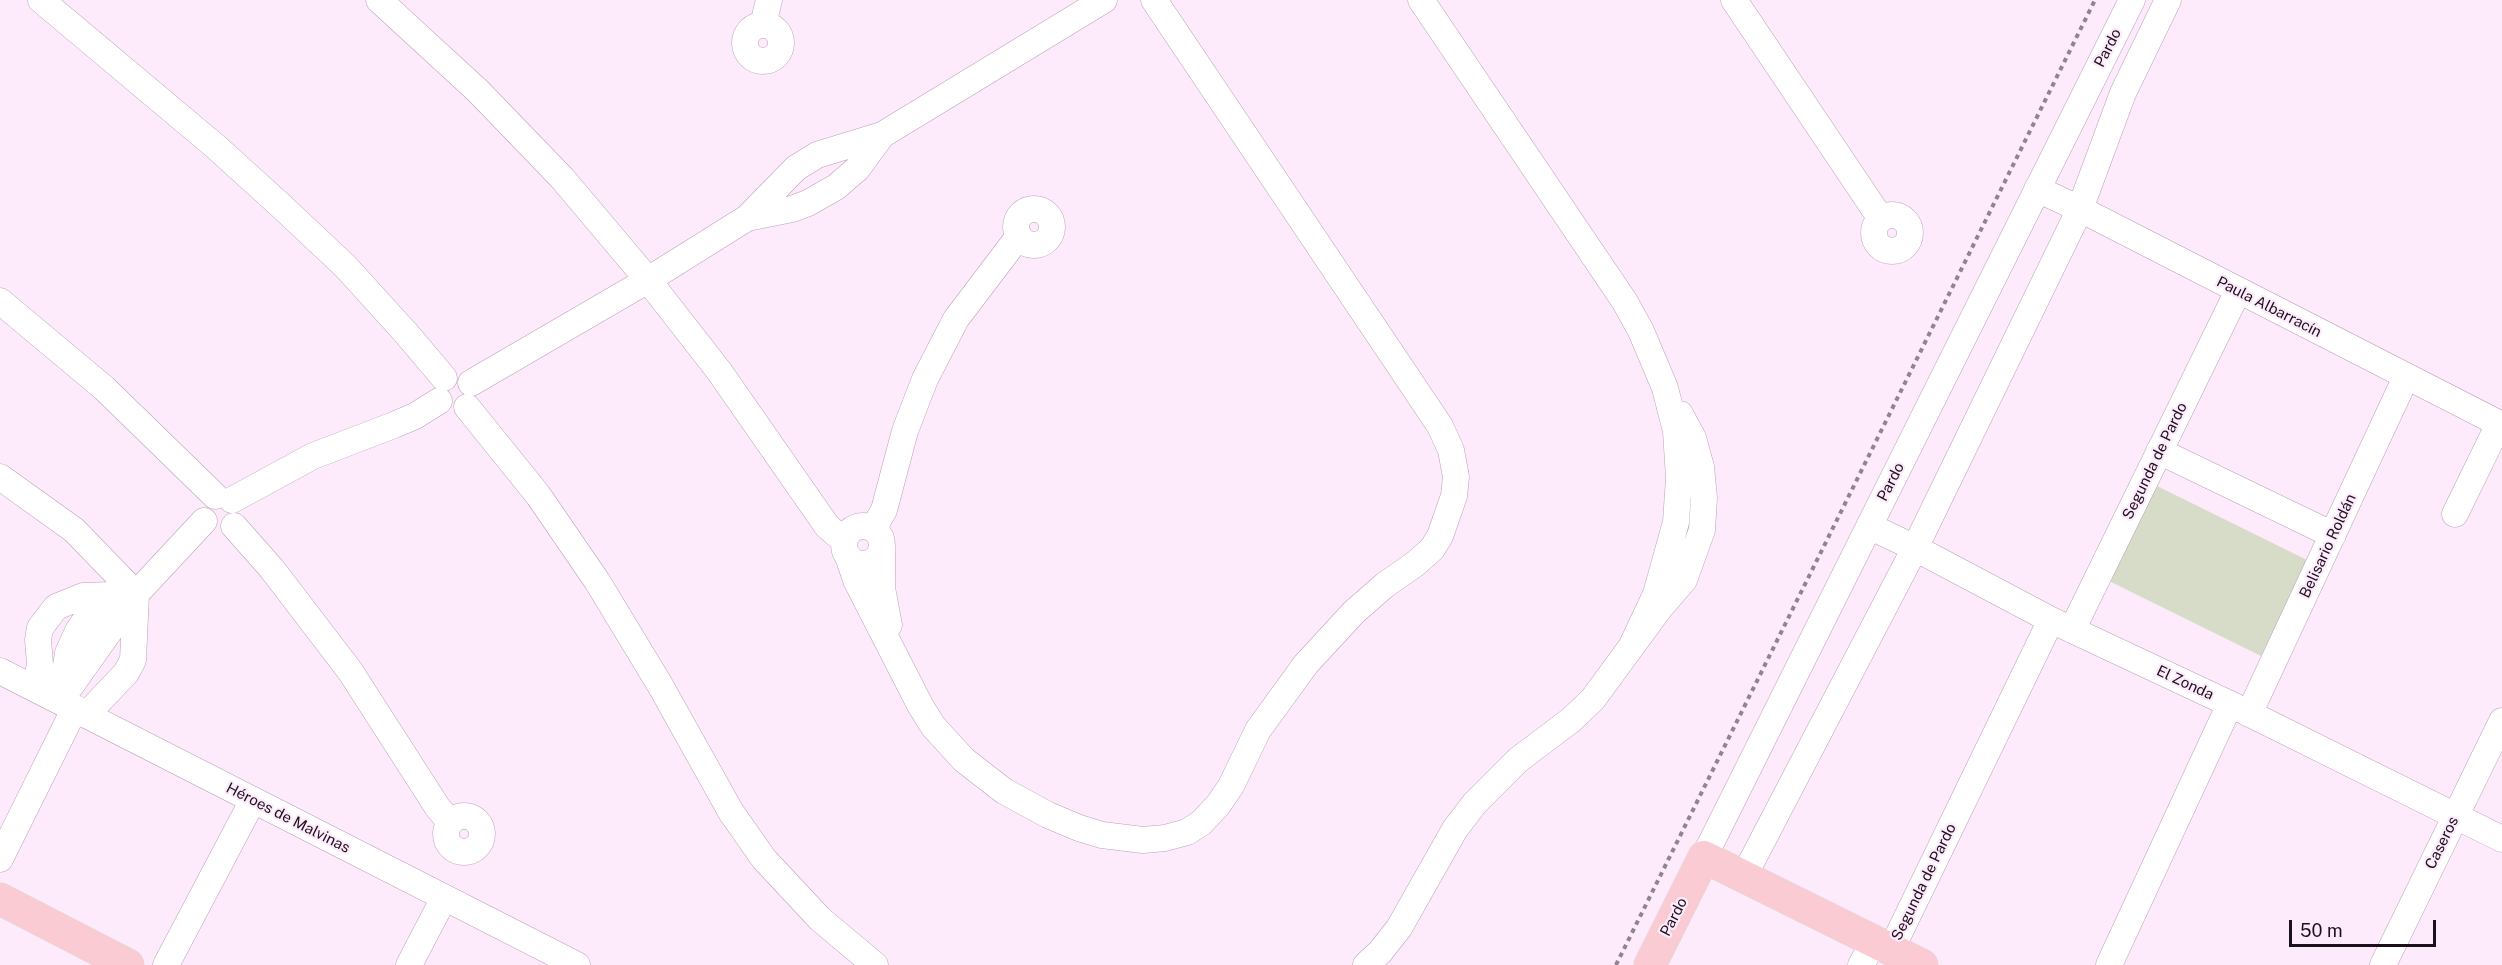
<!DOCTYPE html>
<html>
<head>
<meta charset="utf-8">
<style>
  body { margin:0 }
  #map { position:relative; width:2502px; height:965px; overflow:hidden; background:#fdebfc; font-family:"Public Sans",sans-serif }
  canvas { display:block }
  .scale { position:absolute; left:2289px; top:920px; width:147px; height:27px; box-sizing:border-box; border:3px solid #1c111b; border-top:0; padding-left:8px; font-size:18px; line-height:21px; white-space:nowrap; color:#1c111b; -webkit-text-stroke:4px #fdebfc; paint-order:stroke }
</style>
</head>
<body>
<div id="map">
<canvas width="2502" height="965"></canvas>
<div class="scale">50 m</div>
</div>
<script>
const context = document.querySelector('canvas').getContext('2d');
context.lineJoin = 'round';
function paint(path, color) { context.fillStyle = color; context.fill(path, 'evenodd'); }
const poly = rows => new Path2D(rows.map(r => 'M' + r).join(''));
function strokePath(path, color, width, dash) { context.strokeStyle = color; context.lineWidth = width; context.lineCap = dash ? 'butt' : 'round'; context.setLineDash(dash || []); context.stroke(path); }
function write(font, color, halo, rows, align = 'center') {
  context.font = font + ' "Public Sans",sans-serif'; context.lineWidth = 4.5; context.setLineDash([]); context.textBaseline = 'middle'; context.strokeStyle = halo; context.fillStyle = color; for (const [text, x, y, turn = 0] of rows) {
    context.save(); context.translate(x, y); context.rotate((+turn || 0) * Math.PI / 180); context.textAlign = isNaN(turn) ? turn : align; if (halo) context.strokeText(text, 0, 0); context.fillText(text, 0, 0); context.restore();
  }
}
const green = poly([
  [2153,484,2309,561,2261,656,2105,579]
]);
const path = poly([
  [1616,965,2095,0]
]);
const minor = poly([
  [41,0,215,146,279,204,345,266,406,333,444,378],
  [379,0,478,91,562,178,648,280,719,371,827,526,836,534,845,537],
  [1421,0,1625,302,1641,331,1665,388,1676,431,1679,478,1676,522,1656,594,1633,643],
  [1734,0,1881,219],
  '745 43a18 18 0 1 1 36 0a18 18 0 1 1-36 0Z',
  [763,25,769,0],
  [2037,189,2080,209,2502,425],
  '1016 227a18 18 0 1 1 36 0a18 18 0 1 1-36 0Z',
  '1874 233a18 18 0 1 1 36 0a18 18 0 1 1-36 0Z',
  [747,218,792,209,808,203,836,187,857,169,882,135],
  [0,301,104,388,215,496],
  [471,383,648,280,747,218,796,168,817,155,882,135,1104,0],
  [467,407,538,495,597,581,660,685,731,812,764,859,820,919,875,965],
  [2159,451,2333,535],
  [0,477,74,530,136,594,133,660,126,673,86,715],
  [232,500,313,456,394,425,415,416,439,401],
  [2455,514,2499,424],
  '844 545a19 19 0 1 1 38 0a19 19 0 1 1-38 0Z',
  [234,526,272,569,350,671,438,808,444,815,453,820],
  [1869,526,1915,548,2051,620,2230,704,2502,839],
  [873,529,884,510,905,431,925,379,956,319,1019,236],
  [882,549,882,588,889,625],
  [848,556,856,580,920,705,933,726,964,760,1004,791,1048,815,1079,828,1102,835,1143,840,1165,838,1187,832,1201,823,1218,805,1231,786,1258,730,1306,664,1354,612,1385,585,1415,564,1432,549,1440,536,1454,496,1456,477,1451,450,1440,426,1154,0],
  [2072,630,2238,291],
  [0,671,577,965],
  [36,688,40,664,38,640,40,628,56,607,83,596,136,594],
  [61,697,68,653,78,631,87,618,100,607,124,597],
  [60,701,136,594,204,521],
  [2249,714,2406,377],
  '446 834a18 18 0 1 1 36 0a18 18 0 1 1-36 0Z',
  [1704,857,2132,0],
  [0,859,75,708],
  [1744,876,1915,548,2080,209,2123,93,2168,0],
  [1891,950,2051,620],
  [166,965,253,800],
  [409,965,444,898],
  [1366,965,1380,952,1399,928,1455,829,1475,803,1518,760,1571,720,1593,699,1659,609,1684,580,1702,530,1704,498,1701,467,1693,438,1680,414],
  [1861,965,1874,942],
  [2109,965,2230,704],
  [2383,965,2502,721]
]);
const major = poly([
  [0,899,128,965],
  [1650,965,1704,857,1922,965]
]);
const streetNames = [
  ["Pardo",2108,48,-63],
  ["Paula Albarracín",2269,307,27],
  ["Segunda de Pardo",2155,461,-64],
  ["Pardo",1891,482,-63],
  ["Belisario Roldán",2328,546,-65],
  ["El Zonda",2185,683,25],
  ["Héroes de Malvinas",288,818,27],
  ["Caseros",2442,843,-64],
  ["Segunda de Pardo",1924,882,-64],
  ["Pardo",1674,917,-63]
];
paint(green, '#d6dcc8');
strokePath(minor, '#bc9fba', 27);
strokePath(major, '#dbd9db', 33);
strokePath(path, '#928391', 4, [4.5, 4.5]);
strokePath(minor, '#fff', 26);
strokePath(major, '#fbcbd4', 32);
write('15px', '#1c111b', '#fdebfc', streetNames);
</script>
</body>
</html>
